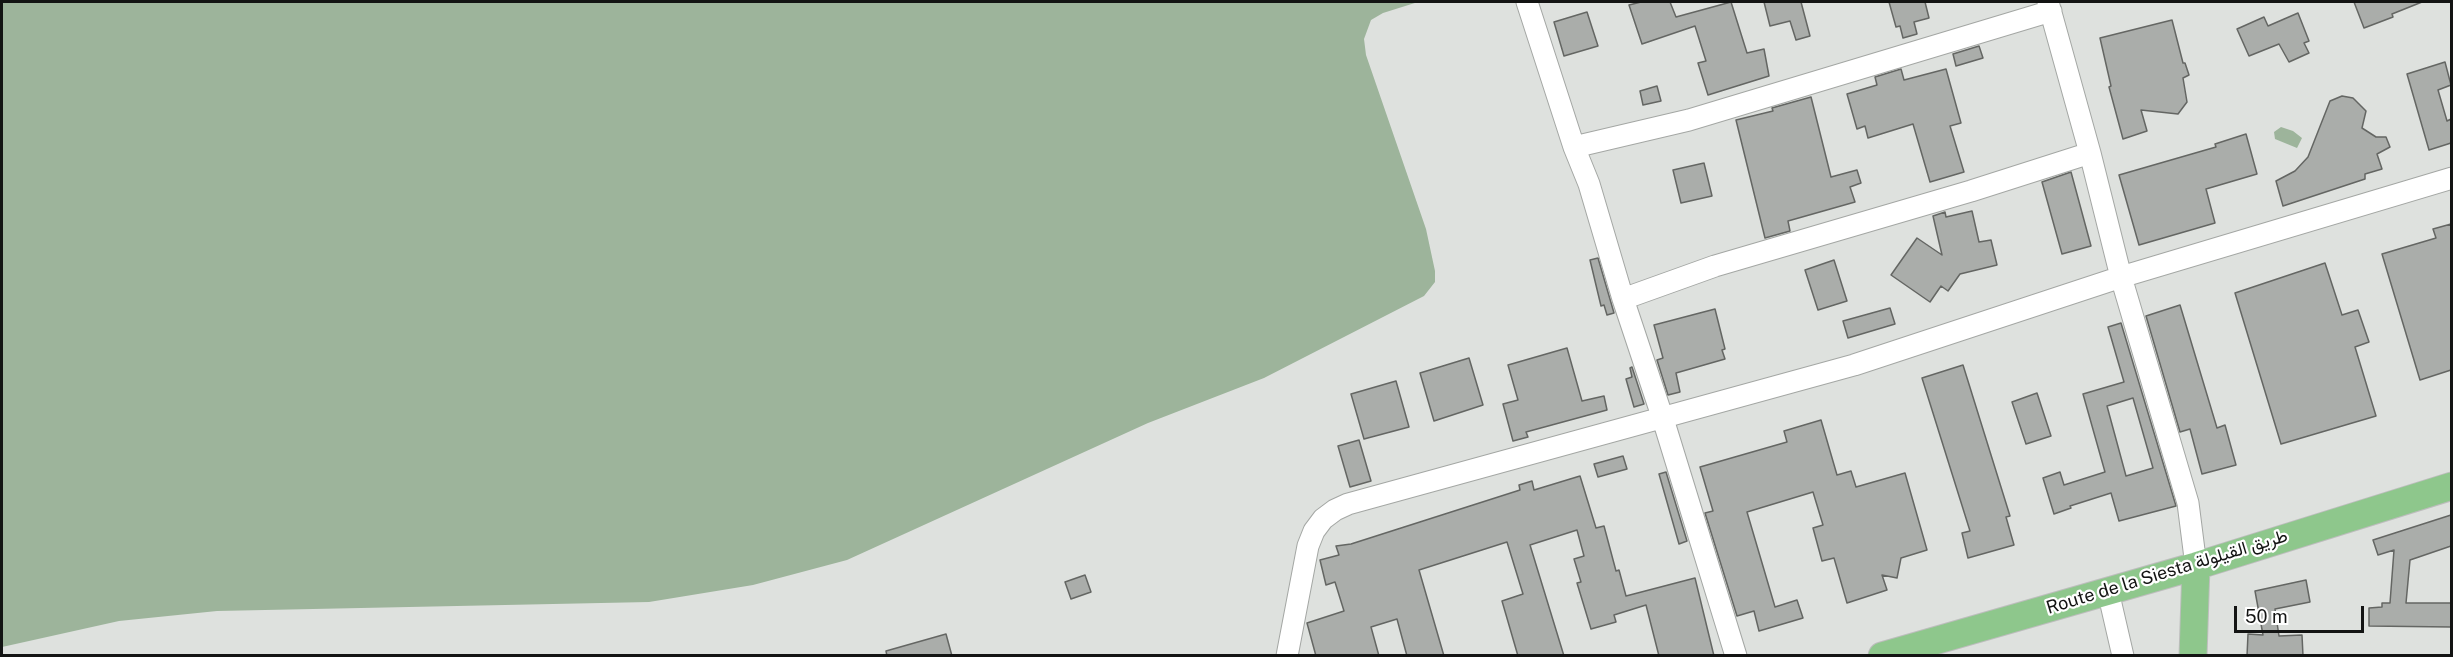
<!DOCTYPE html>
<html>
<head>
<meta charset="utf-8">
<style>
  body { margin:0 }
  #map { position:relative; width:2453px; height:657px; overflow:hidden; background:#dee1de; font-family:"Public Sans",sans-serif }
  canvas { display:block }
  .frame { position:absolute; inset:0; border:3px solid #131413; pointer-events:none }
  .scale { position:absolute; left:2234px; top:606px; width:130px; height:27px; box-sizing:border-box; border:3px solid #131413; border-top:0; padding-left:8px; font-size:18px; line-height:21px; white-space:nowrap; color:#131413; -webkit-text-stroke:4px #fff; paint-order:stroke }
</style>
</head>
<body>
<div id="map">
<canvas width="2453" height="657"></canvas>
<div class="frame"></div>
<div class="scale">50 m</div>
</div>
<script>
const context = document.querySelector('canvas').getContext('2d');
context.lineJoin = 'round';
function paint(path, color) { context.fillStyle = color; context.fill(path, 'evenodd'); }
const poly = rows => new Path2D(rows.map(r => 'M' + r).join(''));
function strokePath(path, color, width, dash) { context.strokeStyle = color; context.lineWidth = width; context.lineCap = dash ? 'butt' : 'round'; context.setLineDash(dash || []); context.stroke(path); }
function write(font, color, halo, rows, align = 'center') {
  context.font = font + ' "Public Sans",Vazirmatn,sans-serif'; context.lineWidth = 4.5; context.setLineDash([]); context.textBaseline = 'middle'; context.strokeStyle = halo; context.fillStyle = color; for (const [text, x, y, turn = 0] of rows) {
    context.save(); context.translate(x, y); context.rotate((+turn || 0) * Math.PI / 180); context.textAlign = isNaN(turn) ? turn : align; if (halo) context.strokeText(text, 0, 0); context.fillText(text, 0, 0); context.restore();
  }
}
const water = poly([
  [2,2,1418,2,1383,13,1371,20,1364,39,1366,55,1426,229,1435,271,1435,282,1424,296,1264,378,1148,423,847,560,753,585,649,602,217,611,119,621,2,647],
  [2281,127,2293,131,2302,138,2297,148,2275,139,2274,132]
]);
const building = poly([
  [1641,2,1670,2,1676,17,1731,2,1747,53,1764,49,1769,76,1708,95,1698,63,1706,61,1695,26,1642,44,1629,5,1641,2],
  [1764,2,1801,2,1810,36,1796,40,1790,21,1770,26,1764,2],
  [1889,2,1925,2,1929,18,1914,22,1917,34,1903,38,1900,26,1896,27,1889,2],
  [2354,2,2422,2,2392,14,2393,17,2364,28,2354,2],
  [1587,12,1598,46,1564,56,1554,22,1587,12],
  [2298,13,2309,41,2304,43,2309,53,2289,62,2279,44,2249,56,2237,29,2264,17,2268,26,2298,13],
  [2172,20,2183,63,2185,63,2189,75,2183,78,2187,102,2178,114,2141,110,2147,131,2123,139,2109,87,2111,86,2100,38,2172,20],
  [1979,46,1983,58,1956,66,1953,54,1979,46],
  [2445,62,2451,85,2438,90,2447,121,2451,119,2451,143,2429,150,2407,74,2445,62],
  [1901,69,1904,80,1946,69,1961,123,1950,126,1964,172,1930,182,1913,124,1868,138,1865,126,1857,129,1847,94,1877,85,1875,77,1901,69],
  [1657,86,1661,101,1643,105,1640,91,1657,86],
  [2342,96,2353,98,2366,111,2362,128,2376,137,2386,137,2390,147,2377,154,2382,169,2365,174,2365,179,2283,206,2276,181,2295,171,2308,157,2330,101,2342,96],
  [1811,97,1831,177,1857,170,1861,183,1850,187,1855,202,1788,221,1790,231,1765,238,1736,120,1773,111,1772,108,1811,97],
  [2246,134,2257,174,2206,189,2215,223,2139,245,2119,175,2216,147,2215,144,2246,134],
  [1704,163,1712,196,1681,203,1673,170,1704,163],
  [2071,172,2091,246,2062,254,2042,182,2071,172],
  [1972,211,1979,242,1991,240,1997,265,1960,274,1948,291,1941,286,1930,302,1891,275,1917,238,1942,255,1933,216,1945,212,1946,217,1972,211],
  [2451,224,2451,370,2420,380,2382,254,2436,238,2433,229,2451,224],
  [1598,258,1614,313,1607,315,1604,305,1601,306,1590,260,1598,258],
  [1834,260,1847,301,1818,310,1805,270,1834,260],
  [2325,263,2342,315,2358,310,2369,342,2355,347,2376,416,2281,444,2235,293,2325,263],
  [2180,305,2217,428,2225,425,2236,465,2202,474,2190,429,2180,432,2146,316,2180,305],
  [1890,308,1895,324,1848,338,1843,321,1890,308],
  [1715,309,1725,349,1722,350,1725,359,1676,373,1680,392,1668,395,1657,360,1663,358,1654,325,1715,309],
  [2121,323,2176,506,2119,521,2111,493,2070,506,2071,508,2054,514,2043,478,2060,472,2064,485,2105,472,2083,394,2124,382,2108,327,2121,323],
  [2133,398,2153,468,2126,476,2107,406,2133,398],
  [1567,348,1582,401,1604,396,1607,410,1526,432,1528,437,1513,441,1503,404,1518,400,1508,365,1567,348],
  [1469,358,1483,405,1434,421,1420,373,1469,358],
  [1963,365,2010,516,2006,517,2014,545,1968,558,1962,533,1970,531,1922,378,1963,365],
  [1632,367,1644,404,1634,407,1626,379,1632,377,1630,368,1632,367],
  [1396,381,1409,427,1364,439,1351,394,1396,381],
  [2037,393,2051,436,2026,444,2012,402,2037,393],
  [1821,420,1837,475,1851,471,1856,487,1905,473,1927,550,1901,558,1897,578,1882,575,1887,590,1847,603,1834,558,1822,561,1813,528,1823,525,1813,492,1747,512,1775,607,1797,600,1803,618,1759,631,1754,611,1737,616,1705,513,1713,511,1700,467,1787,442,1784,431,1821,420],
  [1359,440,1371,481,1350,487,1338,446,1359,440],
  [1623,456,1627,469,1598,477,1594,464,1623,456],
  [1666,472,1687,541,1679,544,1659,474,1666,472],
  [1580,476,1596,528,1604,526,1616,571,1619,570,1626,596,1695,578,1714,656,1659,656,1646,605,1614,615,1616,622,1591,629,1577,583,1581,582,1574,559,1584,556,1577,530,1530,545,1564,656,1518,656,1502,601,1523,594,1507,542,1419,570,1444,656,1407,656,1397,619,1371,627,1379,656,1316,656,1307,623,1344,611,1335,582,1326,585,1320,560,1339,555,1336,546,1351,544,1520,490,1519,485,1532,481,1534,490,1580,476],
  [2451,515,2451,546,2410,560,2406,603,2451,603,2451,627,2369,626,2369,608,2382,607,2382,603,2390,603,2394,550,2378,555,2373,540,2451,515],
  [1085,575,1091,592,1071,599,1065,582,1085,575],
  [2306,580,2310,602,2275,609,2279,636,2302,635,2303,656,2247,656,2248,634,2263,635,2255,591,2306,580],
  [946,634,952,656,887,656,886,651,946,634]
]);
const minor = poly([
  [1527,2,1574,147,1589,184,1623,299,1663,419,1736,656],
  [2048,2,2090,153,2121,277,2188,503,2196,566],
  [1574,147,1689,120,2051,11],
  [1623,299,1715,266,1971,191,2090,153],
  [2108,591,2123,656],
  [1287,656,1308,546,1314,531,1323,519,1335,510,1348,504,1854,365,2121,277,2452,178]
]);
const major = poly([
  [1882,656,2196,566,2452,486],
  [2193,656,2196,566]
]);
const streetNames = [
  ["Route de la Siesta طريق القيلولة",2167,572,-17]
];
paint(water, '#9db49b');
paint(building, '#aaadaa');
strokePath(building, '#646663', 1.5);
strokePath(minor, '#a4a7a4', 23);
strokePath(major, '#bdbdbd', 29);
strokePath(minor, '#fff', 21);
strokePath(major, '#8ec78c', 27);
write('18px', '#131413', '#fff', streetNames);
</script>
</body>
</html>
